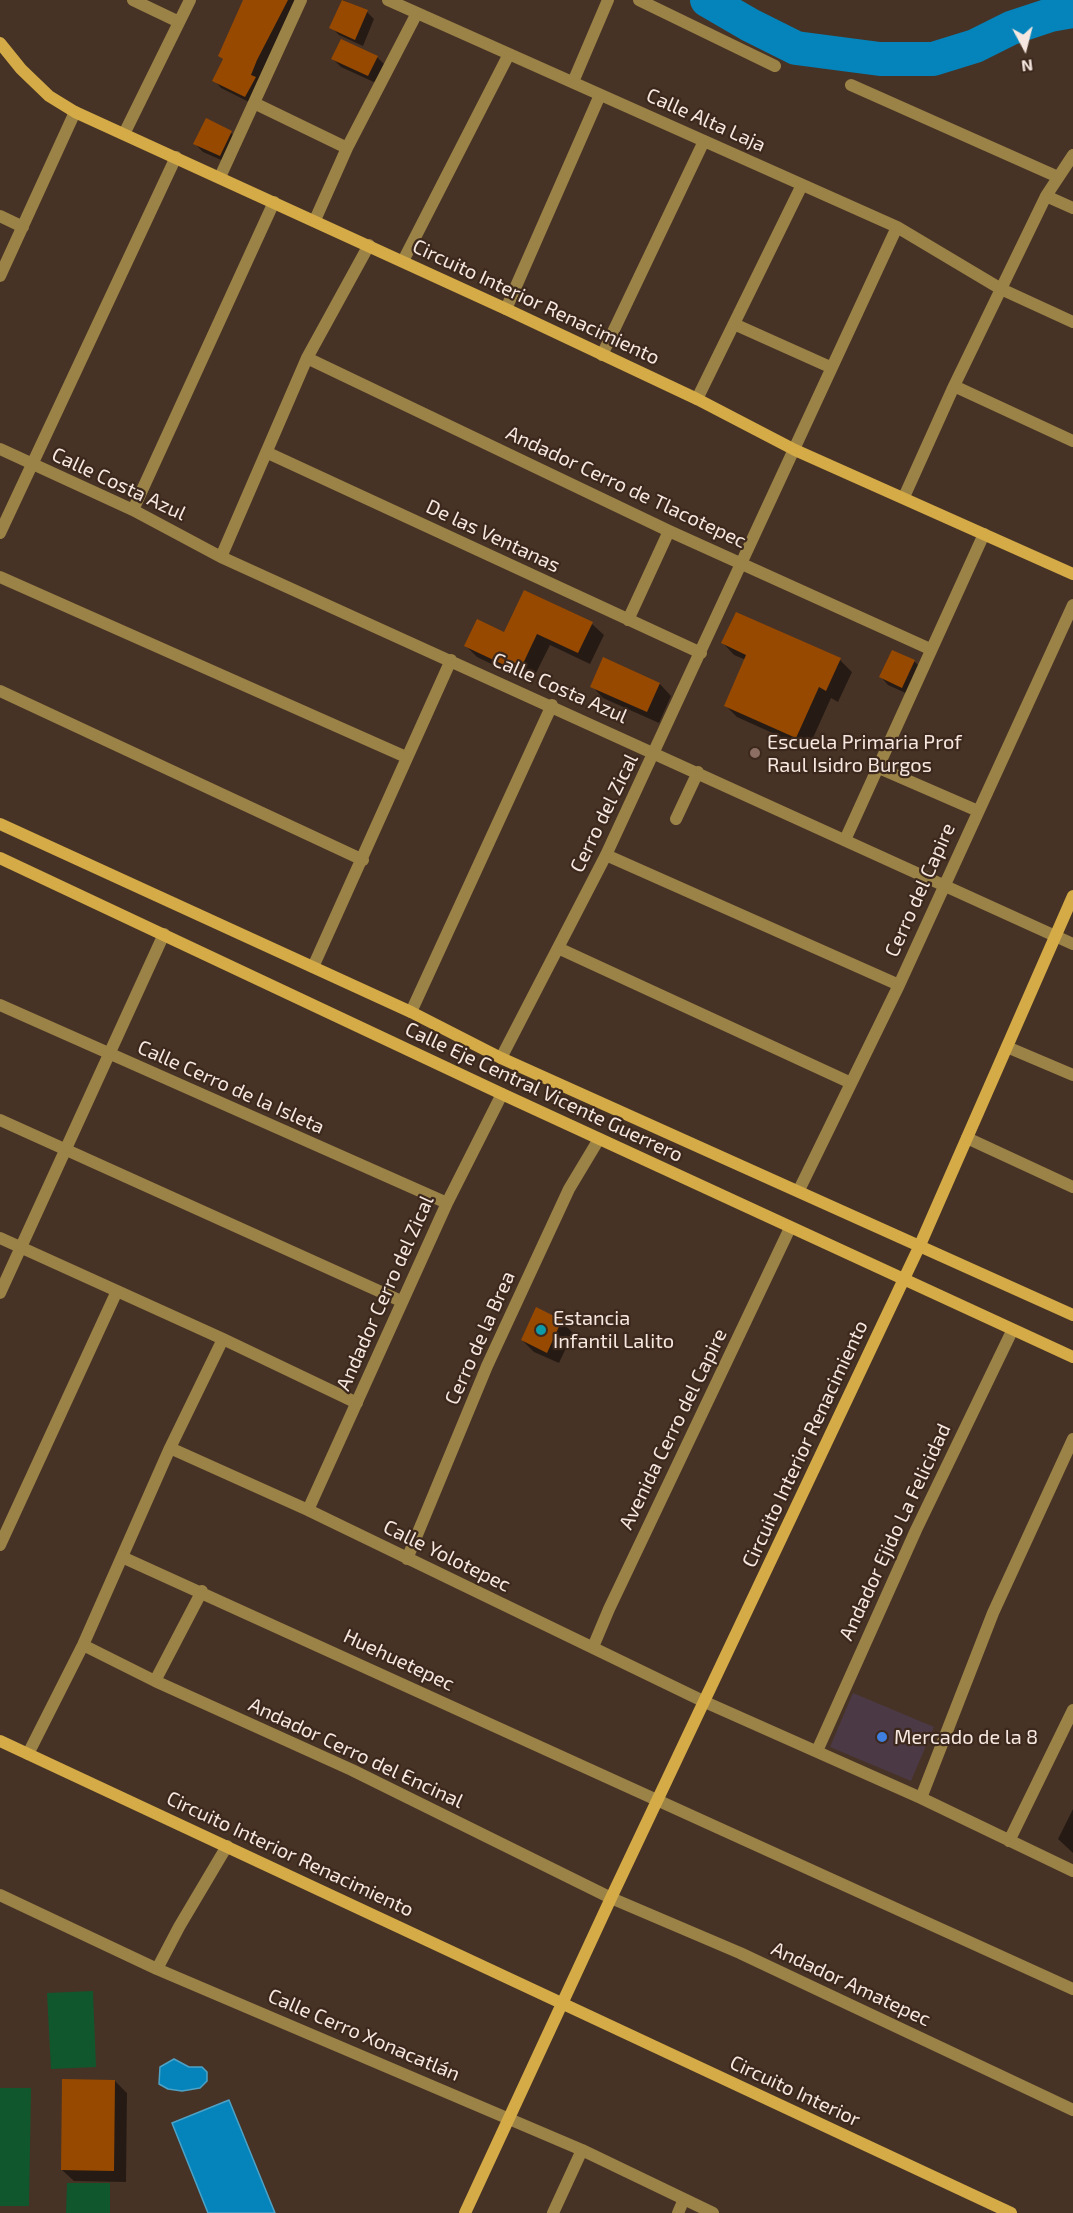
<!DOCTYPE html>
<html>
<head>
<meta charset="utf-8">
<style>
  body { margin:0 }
  #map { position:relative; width:1073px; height:2213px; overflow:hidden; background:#473326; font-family:"Exo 2",sans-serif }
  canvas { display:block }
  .north { position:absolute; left:995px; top:18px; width:60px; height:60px; -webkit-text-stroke:4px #3c281c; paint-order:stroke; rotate:173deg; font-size:16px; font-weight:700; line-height:24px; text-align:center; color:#f6e8e0 }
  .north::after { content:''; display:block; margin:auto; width:21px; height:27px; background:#f6e8e0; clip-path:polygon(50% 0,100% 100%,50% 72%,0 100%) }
</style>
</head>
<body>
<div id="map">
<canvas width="1073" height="2213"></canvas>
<div class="north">N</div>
</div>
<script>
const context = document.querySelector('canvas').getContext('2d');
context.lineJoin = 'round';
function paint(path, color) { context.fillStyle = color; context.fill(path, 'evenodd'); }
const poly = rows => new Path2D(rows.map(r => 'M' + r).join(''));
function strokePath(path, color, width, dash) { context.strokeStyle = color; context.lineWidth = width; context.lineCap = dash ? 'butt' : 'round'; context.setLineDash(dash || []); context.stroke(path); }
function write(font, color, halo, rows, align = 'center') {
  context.font = font + ' "Exo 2",sans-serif'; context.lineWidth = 4.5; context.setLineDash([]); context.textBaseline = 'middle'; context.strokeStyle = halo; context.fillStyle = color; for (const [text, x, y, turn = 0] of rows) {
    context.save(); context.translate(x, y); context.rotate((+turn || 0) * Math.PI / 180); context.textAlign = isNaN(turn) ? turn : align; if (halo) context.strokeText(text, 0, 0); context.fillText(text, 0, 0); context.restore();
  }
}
const commercial = poly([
  [853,1693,934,1727,911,1781,830,1747]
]);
const green = poly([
  [93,1991,96,2067,51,2069,47,1993],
  [0,2088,31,2088,29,2206,0,2206],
  [67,2183,110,2183,110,2213,66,2213]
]);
const water = poly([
  [174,2059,189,2067,202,2067,207,2072,207,2081,200,2088,182,2091,168,2089,159,2084,160,2067,174,2059],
  [229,2100,275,2213,208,2213,172,2123,229,2100]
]);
const shadow = poly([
  [245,0,299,0,253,104,221,88,214,80,224,60,220,56],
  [343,0,367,12,374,19,363,46,339,35,331,27],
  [377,57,384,64,376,83,341,67,333,59],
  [231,133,239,140,228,163,203,152,195,144],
  [592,624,604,635,590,664,550,645,531,683,477,657,465,645,505,634],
  [723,643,840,660,852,672,838,702,831,698,808,749,737,717,725,705,746,660,734,655],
  [914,661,922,669,910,695,888,685,881,677],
  [660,684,671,696,659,723,603,698,592,686],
  [561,1321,573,1333,559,1363,534,1352,522,1340],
  [1073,1809,1073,1853,1058,1839],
  [115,2081,127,2093,126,2182,74,2181,62,2170]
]);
const river = poly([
  [707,0,750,25,796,48,880,59,933,59,975,46,1011,28,1050,15,1073,11]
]);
const building = poly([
  [243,0,288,0,257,60,251,75,256,77,245,97,212,81,223,59,218,56],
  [342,0,368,10,355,40,329,28],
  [341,39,378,56,368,76,331,59],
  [206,118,232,131,220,156,193,144],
  [524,590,593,622,578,653,537,634,519,672,464,646,477,619,504,632],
  [736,612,841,658,826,691,819,687,796,738,724,706,746,655,721,643],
  [892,650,915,660,902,688,879,677],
  [603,657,660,683,647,712,590,687],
  [536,1307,562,1320,547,1353,521,1340],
  [62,2079,115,2080,114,2171,61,2170]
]);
const street = poly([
  [133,0,179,22],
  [388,0,897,227,1001,289,1073,322],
  [639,0,775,66],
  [573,82,608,0],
  [851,85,1058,177],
  [254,103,347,148],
  [124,134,190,0],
  [220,177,301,0],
  [1046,196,1073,208],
  [0,216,23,227],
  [315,220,347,148,417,13],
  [403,261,509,54],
  [0,276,75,112],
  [506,309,600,95],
  [734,324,830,367],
  [602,355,704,141],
  [307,358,669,531,930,649],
  [954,386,1073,441],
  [697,399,802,185],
  [0,449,133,510,221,557,1073,944],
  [268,453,701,653],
  [904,497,954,386,1046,196,1073,155],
  [133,510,274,202],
  [0,533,176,157],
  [221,557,307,358,369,245],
  [0,577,406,757],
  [628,620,669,531],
  [0,691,363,860],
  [879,768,978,811],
  [676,819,698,772],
  [845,840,984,534],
  [606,855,899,985],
  [558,948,851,1083],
  [313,967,451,660],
  [0,1005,447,1203],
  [411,1012,552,705],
  [1007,1047,1073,1075],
  [501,1058,606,855,897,227],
  [0,1120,401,1301],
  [967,1138,1073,1187],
  [799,1190,899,985,1073,605],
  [0,1238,223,1339,357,1403],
  [0,1293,164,934],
  [170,1448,308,1510,705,1702,921,1798,1073,1871],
  [308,1510,447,1203,502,1094],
  [0,1545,117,1291],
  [122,1557,1073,1989],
  [407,1559,487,1366,569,1189,599,1139],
  [83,1645,155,1681,352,1770,611,1898,740,1953,1073,2110],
  [593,1647,609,1609,790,1228],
  [155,1681,202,1591],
  [817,1751,916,1530,1012,1331],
  [28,1754,83,1645,170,1448,223,1339],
  [921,1798,993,1613,1073,1439],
  [1009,1841,1073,1710],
  [0,1895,157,1969,582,2150,713,2213],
  [157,1969,179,1927,227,1846],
  [553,2213,582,2150],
  [678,2213,684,2199]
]);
const secondary = poly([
  [0,43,21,69,49,96,75,112,506,309,697,399,795,450,1073,574],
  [0,824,411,1012,501,1058,1073,1315],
  [0,858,502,1094,1073,1357],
  [0,1741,1011,2213],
  [465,2213,611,1898,920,1245,1073,896]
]);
const markers = [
  [755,753,6,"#8d6e63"],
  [541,1330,6,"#0f9aa8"],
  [882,1737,6,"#3f7fe0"]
];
const streetNames = [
  ["Calle Alta Laja",706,120,24],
  ["Circuito Interior Renacimiento",536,302,25],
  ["Calle Costa Azul",119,484,25],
  ["Andador Cerro de Tlacotepec",626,487,25],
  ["De las Ventanas",493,536,25],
  ["Calle Costa Azul",560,688,24],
  ["Cerro del Zical",604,813,-64],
  ["Cerro del Capire",920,890,-66],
  ["Calle Cerro de la Isleta",231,1087,24],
  ["Calle Eje Central Vicente Guerrero",544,1092,25],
  ["Andador Cerro del Zical",385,1293,-66],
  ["Cerro de la Brea",480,1338,-66],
  ["Avenida Cerro del Capire",673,1429,-64],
  ["Circuito Interior Renacimiento",805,1444,-65],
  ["Andador Ejido La Felicidad",895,1532,-65],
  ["Calle Yolotepec",447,1556,26],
  ["Huehuetepec",399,1660,25],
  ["Andador Cerro del Encinal",356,1753,25],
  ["Circuito Interior Renacimiento",290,1854,25],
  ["Andador Amatepec",851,1984,25],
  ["Calle Cerro Xonacatlán",364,2035,23],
  ["Circuito Interior",795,2091,25]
];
const poiNames = [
  ["Escuela Primaria Prof",767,742],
  ["Raul Isidro Burgos",767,765],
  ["Estancia",553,1318],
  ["Infantil Lalito",553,1341],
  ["Mercado de la 8",894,1737]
];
paint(commercial, '#4b3945');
paint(green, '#11572e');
paint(water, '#0484bb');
strokePath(water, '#4da2c6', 1.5);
paint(shadow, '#0007');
strokePath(river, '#0484bb', 34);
paint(building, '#974900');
strokePath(street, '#9b8247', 12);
strokePath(secondary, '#d4ab46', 12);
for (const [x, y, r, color] of markers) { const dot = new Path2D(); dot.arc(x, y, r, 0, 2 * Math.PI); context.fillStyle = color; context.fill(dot); strokePath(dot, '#3c281c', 2); }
write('20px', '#f6e8e0', '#3c281c', streetNames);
write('20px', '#f6e8e0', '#3c281c', poiNames, 'left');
</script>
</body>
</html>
